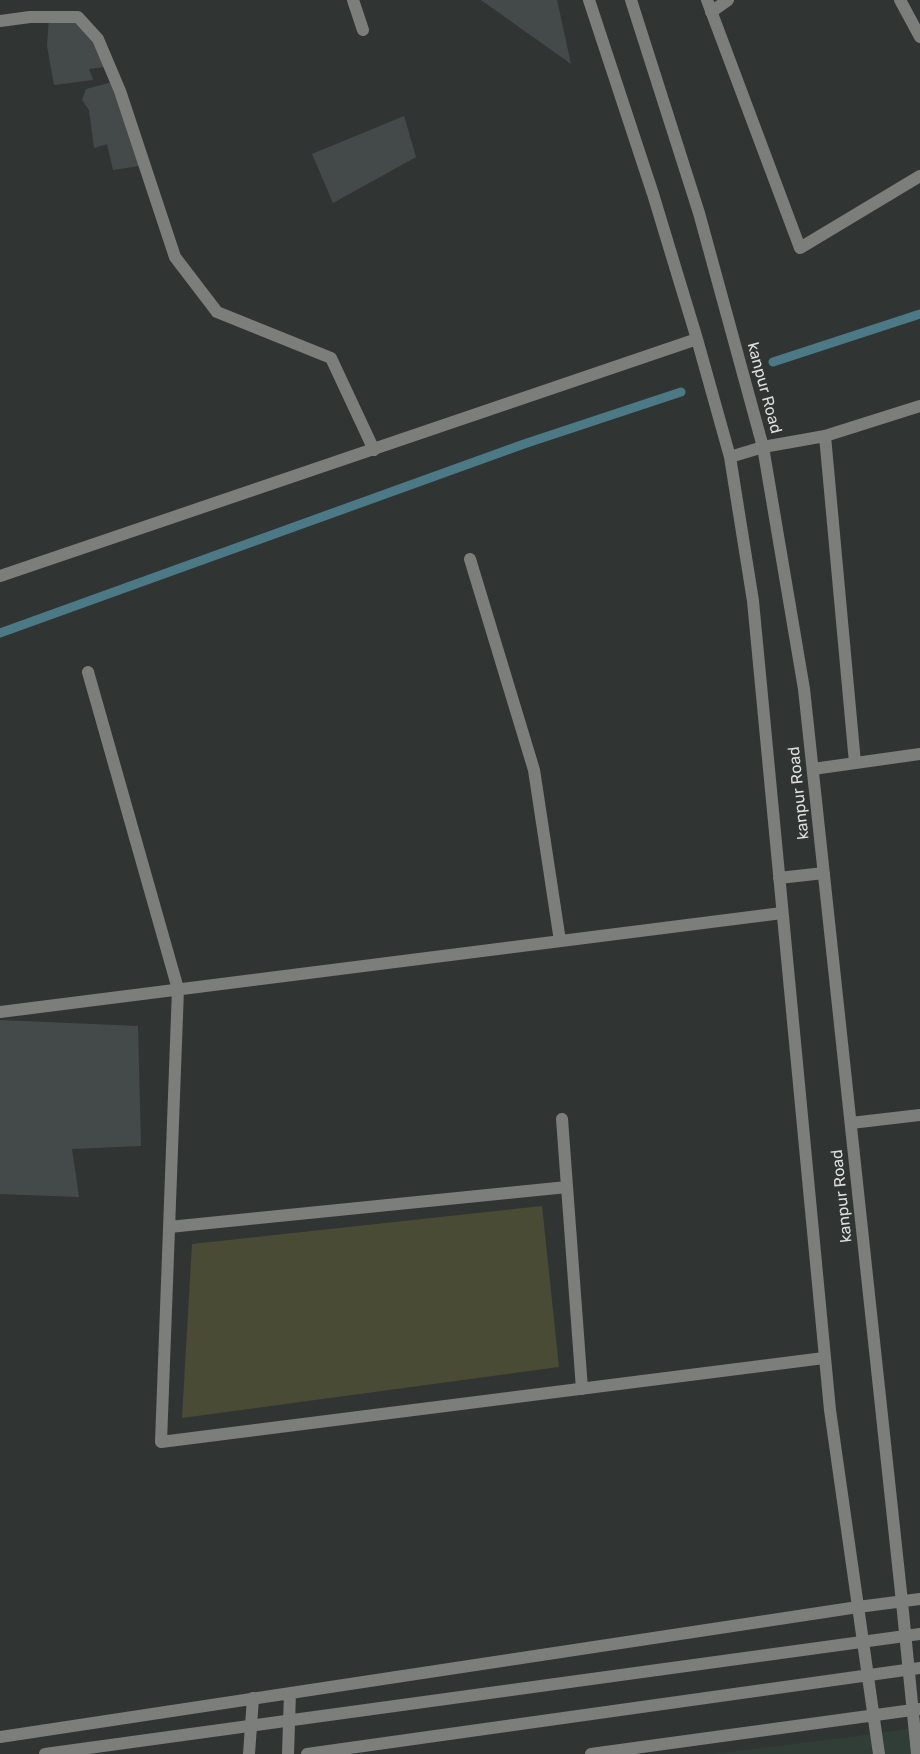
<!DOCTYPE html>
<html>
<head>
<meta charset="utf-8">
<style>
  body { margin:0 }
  canvas { display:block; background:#303533 }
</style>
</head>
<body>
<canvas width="920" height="1754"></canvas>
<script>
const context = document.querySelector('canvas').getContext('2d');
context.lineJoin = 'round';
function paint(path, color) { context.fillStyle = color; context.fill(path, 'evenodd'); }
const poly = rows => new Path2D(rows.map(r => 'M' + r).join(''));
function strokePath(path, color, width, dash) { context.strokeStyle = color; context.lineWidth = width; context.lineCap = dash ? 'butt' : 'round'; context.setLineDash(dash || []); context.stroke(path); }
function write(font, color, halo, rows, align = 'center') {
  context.font = font + ' Rubik,sans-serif'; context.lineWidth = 4; context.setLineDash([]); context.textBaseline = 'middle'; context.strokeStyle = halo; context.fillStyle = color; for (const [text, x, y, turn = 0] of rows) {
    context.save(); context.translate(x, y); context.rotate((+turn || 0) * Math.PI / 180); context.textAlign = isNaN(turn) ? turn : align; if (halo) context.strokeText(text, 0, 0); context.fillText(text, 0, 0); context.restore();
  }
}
const built = poly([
  [920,1727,920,1754,713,1754,857,1736]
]);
const green = poly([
  [542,1206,559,1367,182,1418,192,1244]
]);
const stream = poly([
  [773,362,920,314],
  [0,633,524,444,681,392]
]);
const building = poly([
  [481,0,557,0,571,64],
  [49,17,78,17,98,39,104,67,89,69,93,80,54,85,47,46],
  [116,81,145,165,113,170,107,144,94,148,89,110,82,100,86,89],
  [404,116,416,157,333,203,312,154],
  [0,1020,138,1026,141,1146,72,1149,79,1197,0,1194]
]);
const minor = poly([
  [353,0,363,30],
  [589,0,653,194,697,339,730,457,753,601,830,1410,879,1754],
  [631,0,699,213,763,447,804,689,902,1602,917,1754],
  [707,0,800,248,920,176],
  [900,0,920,37],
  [711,12,728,0],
  [0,21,30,17,78,17,98,39,120,91,175,257,217,312,331,358,374,450],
  [825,436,855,763],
  [730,457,763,447,825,436,920,406],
  [470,559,534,770,560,941],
  [0,576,697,339],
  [88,672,178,989,161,1442,824,1358],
  [813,769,920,754],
  [779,878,824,873],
  [0,1012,782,913],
  [562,1119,582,1389],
  [851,1123,920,1115],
  [169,1227,567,1187],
  [0,1737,858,1607,920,1599],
  [249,1754,253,1698],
  [288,1754,290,1693],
  [591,1754,920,1709]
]);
const minorBridge = poly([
  [45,1754,920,1634],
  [307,1754,920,1668]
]);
const streetNames = [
  ["kanpur Road",764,388,75],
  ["kanpur Road",799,793,-96],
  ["kanpur Road",842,1196,-96]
];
paint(built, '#313d37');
paint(green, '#494b34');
strokePath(stream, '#4b7985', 9);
paint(building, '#444a4a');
strokePath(minor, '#7c7e7c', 12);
strokePath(minorBridge, '#7c7e7c', 12);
write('16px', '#dcdfdd', '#303533', streetNames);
</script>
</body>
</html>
